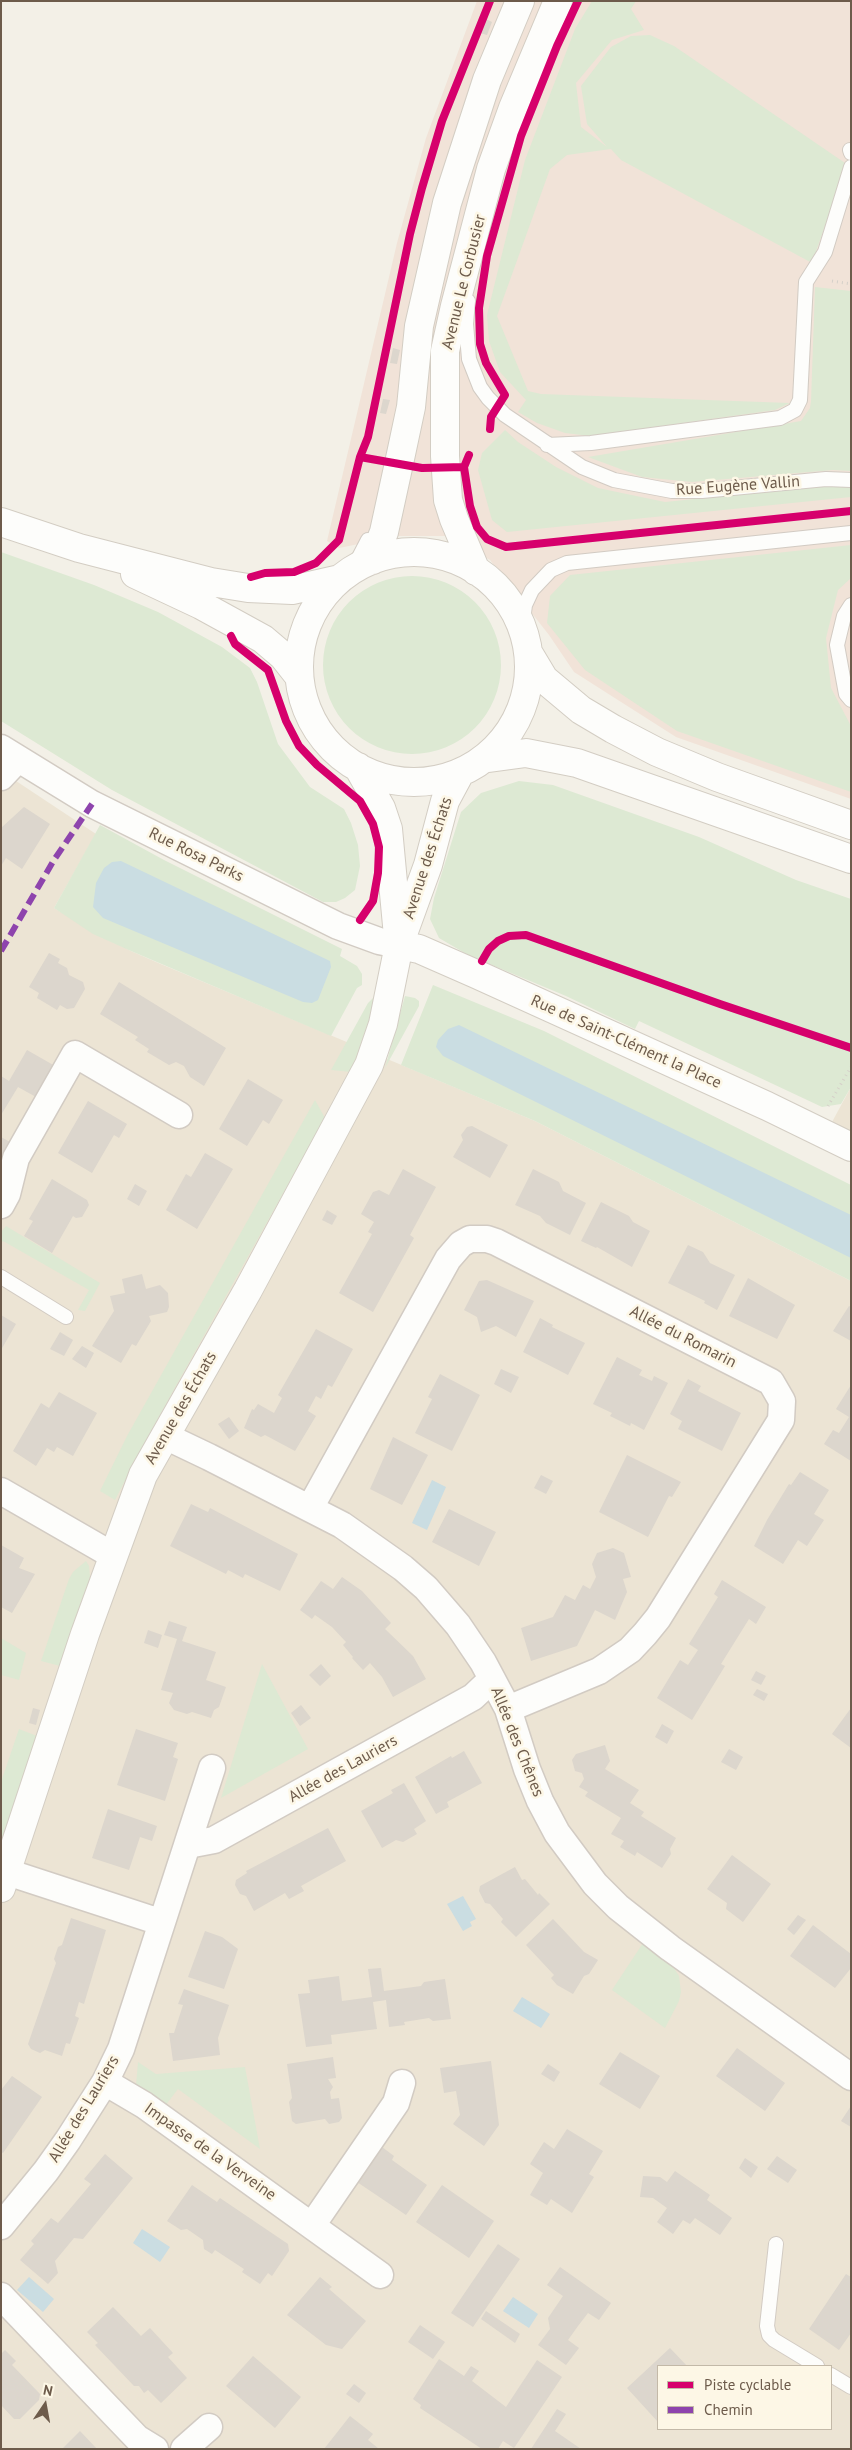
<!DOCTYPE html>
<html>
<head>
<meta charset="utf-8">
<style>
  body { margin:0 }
  #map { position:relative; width:852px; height:2450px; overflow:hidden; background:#f3f0e7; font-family:"PT Sans",sans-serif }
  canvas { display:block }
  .frame { position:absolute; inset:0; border:2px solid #6d5b4b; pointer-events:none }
  .legend { position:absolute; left:657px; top:2365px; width:175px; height:65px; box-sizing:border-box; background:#fdf7e6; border:1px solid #c3b9a8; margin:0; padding:6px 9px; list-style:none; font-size:15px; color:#6d5b4b }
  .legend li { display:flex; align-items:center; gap:10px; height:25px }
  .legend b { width:25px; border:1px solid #c3b9a8 }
  .north { position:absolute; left:20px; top:2380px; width:50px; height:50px; -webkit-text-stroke:4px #fdf7e6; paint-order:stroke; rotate:12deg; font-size:14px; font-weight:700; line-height:20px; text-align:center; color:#6d5b4b }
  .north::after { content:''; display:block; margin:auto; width:18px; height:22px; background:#6d5b4b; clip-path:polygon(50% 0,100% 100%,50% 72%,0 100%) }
</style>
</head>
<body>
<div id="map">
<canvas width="852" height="2450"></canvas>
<div class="frame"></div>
<ul class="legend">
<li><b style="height:6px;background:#d6006c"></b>Piste cyclable</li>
<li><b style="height:6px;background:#8e44ad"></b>Chemin</li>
</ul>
<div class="north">N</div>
</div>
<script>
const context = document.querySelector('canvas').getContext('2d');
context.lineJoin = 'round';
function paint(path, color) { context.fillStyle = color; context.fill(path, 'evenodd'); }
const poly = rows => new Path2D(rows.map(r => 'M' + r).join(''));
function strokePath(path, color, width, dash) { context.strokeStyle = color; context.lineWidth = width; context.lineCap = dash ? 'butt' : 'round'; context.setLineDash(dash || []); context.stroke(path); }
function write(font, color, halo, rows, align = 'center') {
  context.font = font + ' "PT Sans",sans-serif'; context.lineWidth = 5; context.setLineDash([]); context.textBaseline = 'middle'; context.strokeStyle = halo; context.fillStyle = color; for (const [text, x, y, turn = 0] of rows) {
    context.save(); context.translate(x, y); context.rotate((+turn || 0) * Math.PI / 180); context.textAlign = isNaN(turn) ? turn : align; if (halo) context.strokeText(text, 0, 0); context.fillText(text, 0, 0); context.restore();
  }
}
const residential = poly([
  [1,771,96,834,54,908,131,951,156,962,535,1121,851,1281,851,2449,1,2449],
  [658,2366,831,2366,831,2429,658,2429],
  [851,1087,851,1132,832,1122]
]);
const commercial = poly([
  [477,1,851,1,851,799,676,737,574,672,549,635,490,560,448,536,398,536,339,548,327,541,397,243,426,138]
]);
const green = poly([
  [592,1,636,1,631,9,644,30,612,40,576,83,581,127,607,147,587,124,581,86,611,47,631,36,650,35,674,46,845,163,841,180,812,263,621,160,611,149,567,155,550,169,497,316,528,391,541,394,790,403,775,410,590,436,565,433,537,423,518,412,526,400,500,372,489,341,487,315,525,160,575,29],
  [815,287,851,291,851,471,833,470,692,482,642,477,588,457,801,421,810,408,811,401],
  [505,430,518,442,556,467,598,488,665,502,831,485,851,487,851,497,507,532,492,520,478,470,482,453],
  [851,545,851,578,838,590,826,638,831,688,851,726,851,792,677,731,585,670,547,623,550,596,570,575],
  [1,552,94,585,158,612,222,647,250,668,257,682,278,744,310,787,344,809,351,823,358,845,360,866,355,890,345,898,336,902,323,902,112,790,1,721],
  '323 665a89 89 0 1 1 178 0a89 89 0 1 1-178 0Z',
  [519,781,553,785,699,837,796,880,851,899,851,1087,841,1104,822,1107,639,1021,635,1029,566,996,468,955,439,938,430,919,434,898,461,812,481,793],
  [100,825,164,860,342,949,340,956,357,966,362,974,362,985,357,988,331,1036,131,951,93,934,54,908],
  [433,985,544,1031,851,1185,851,1281,535,1121,401,1065],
  [405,996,415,998,419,1001,419,1006,385,1068],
  [374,997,372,1012,351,1072,331,1070,368,1003],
  [315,1100,325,1118,147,1438,115,1500,100,1491,127,1436],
  [6,1226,100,1283,85,1311,78,1310,89,1290,3,1241,1,1243,1,1232],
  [86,1561,89,1566,90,1577,87,1590,60,1666,41,1661,69,1579,73,1572],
  [1,1638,26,1653,19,1680,1,1675],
  [262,1664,308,1749,221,1798],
  [19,1729,37,1736,1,1843,1,1782],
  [643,1943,670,1962,679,1976,681,1992,679,2001,665,2028,612,1990],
  [138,2062,156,2074,245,2067,260,2149,178,2089,165,2106,136,2085]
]);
const water = poly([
  [121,861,330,961,331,967,318,1000,312,1003,303,1002,103,918,93,907,96,883,104,868,112,862],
  [459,1025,851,1215,851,1258,443,1056,436,1047,438,1040,448,1029],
  [432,1480,446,1487,427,1530,412,1523],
  [463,1896,476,1919,470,1922,472,1926,463,1931,447,1904],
  [522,1997,550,2014,541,2028,513,2011],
  [142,2229,170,2247,160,2262,133,2243],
  [29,2277,54,2299,43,2312,17,2290],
  [513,2297,538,2314,529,2328,503,2311]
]);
const building = poly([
  [486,19,492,22,487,35,480,33],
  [393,348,400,350,397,364,390,363],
  [383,399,390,400,386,414,380,413],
  [24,807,50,824,22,869,6,858,1,866,1,828],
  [49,953,60,959,58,963,67,968,69,975,83,982,85,989,74,1008,67,1009,60,1005,57,1010,37,998,39,993,29,987],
  [119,982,226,1048,204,1086,190,1077,184,1066,176,1062,169,1065,147,1052,149,1049,135,1040,138,1037,100,1014],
  [27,1050,55,1066,36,1097,18,1087,1,1115,1,1076,9,1081],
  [248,1079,283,1100,269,1124,263,1120,247,1146,219,1129],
  [88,1101,127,1124,119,1138,114,1135,92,1173,58,1153],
  [472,1126,508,1145,490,1178,453,1157,463,1140,461,1135,467,1127],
  [1,1137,10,1142,1,1157],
  [205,1153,233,1169,197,1229,166,1210,186,1174,191,1177],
  [403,1169,436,1187,410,1235,414,1238,373,1312,339,1293,372,1234,368,1232,374,1222,361,1214,373,1192,379,1190,389,1195],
  [533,1169,559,1182,563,1191,586,1203,570,1235,546,1223,540,1216,515,1205],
  [52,1179,87,1200,89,1205,82,1217,76,1218,73,1216,52,1253,24,1236,33,1221,29,1219],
  [135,1184,147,1191,139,1206,127,1199],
  [601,1202,629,1216,633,1222,650,1231,632,1267,597,1247,596,1248,581,1241],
  [327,1210,337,1216,332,1225,322,1220],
  [688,1245,703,1252,710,1263,735,1275,717,1310,704,1303,705,1301,668,1283],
  [142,1274,146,1289,160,1285,168,1293,169,1307,167,1312,149,1316,151,1321,136,1346,132,1344,121,1363,92,1346,114,1311,110,1296,125,1293,122,1279],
  [748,1278,795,1305,777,1339,729,1316],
  [487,1280,534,1301,516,1337,496,1326,481,1332,477,1317,464,1310,479,1281],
  [849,1306,851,1307,851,1341,833,1331],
  [1,1315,16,1324,1,1350],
  [540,1318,553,1325,552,1327,585,1343,568,1375,523,1352],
  [316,1329,353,1349,332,1387,328,1385,321,1399,316,1396,308,1411,316,1416,295,1451,265,1435,261,1437,244,1428,252,1409,254,1410,258,1404,274,1413,282,1398,278,1395],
  [60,1332,73,1340,64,1356,50,1349],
  [82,1346,94,1353,86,1368,72,1359],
  [617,1357,642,1370,639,1375,652,1381,654,1376,668,1383,644,1430,631,1423,630,1426,610,1416,612,1413,593,1404],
  [501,1369,519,1377,511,1393,494,1384],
  [440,1374,480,1395,452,1451,415,1433,432,1399,428,1397],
  [688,1379,701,1386,698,1391,741,1413,722,1451,678,1429,682,1421,670,1414],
  [851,1385,851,1461,824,1444,833,1430,839,1433,849,1417,836,1409],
  [59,1392,97,1413,73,1456,57,1447,54,1452,47,1448,36,1466,13,1451,41,1403,49,1408],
  [229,1417,239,1431,229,1439,218,1424],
  [393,1437,428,1455,402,1505,370,1489],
  [627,1455,681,1482,672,1497,669,1496,648,1537,599,1512],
  [800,1472,829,1490,814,1514,824,1520,807,1546,798,1540,783,1564,754,1546,767,1520,789,1484,791,1485],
  [541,1475,553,1481,546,1494,534,1488],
  [191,1504,208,1512,210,1508,298,1554,280,1591,245,1574,243,1578,228,1570,226,1574,170,1546],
  [449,1509,496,1532,479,1566,432,1542],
  [1,1545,24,1558,19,1568,35,1574,12,1613,1,1607],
  [613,1548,624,1553,631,1577,623,1579,627,1592,615,1620,595,1610,577,1646,531,1661,521,1628,553,1617,565,1595,575,1600,583,1585,590,1589,596,1577,592,1564,597,1553],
  [342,1577,362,1591,391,1623,385,1629,413,1656,426,1679,393,1697,382,1677,370,1663,363,1670,352,1658,353,1657,343,1645,346,1642,332,1627,315,1615,312,1619,300,1610,321,1581,333,1589],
  [722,1580,766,1607,756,1624,749,1619,721,1664,725,1666,692,1720,657,1698,680,1660,688,1665,698,1650,689,1644,718,1597,714,1594],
  [169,1621,187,1627,182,1641,216,1652,206,1680,226,1687,219,1707,214,1710,211,1718,192,1712,187,1714,174,1710,169,1703,173,1693,161,1690,177,1639,164,1635],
  [148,1630,162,1635,158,1648,144,1643],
  [321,1664,331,1676,320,1686,309,1675],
  [756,1671,766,1676,761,1685,751,1680],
  [757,1689,768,1694,764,1701,753,1695],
  [301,1705,311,1718,300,1726,291,1713],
  [33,1708,40,1710,36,1725,29,1723],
  [851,1708,851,1748,832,1734],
  [662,1724,674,1731,667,1744,655,1737],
  [136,1729,178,1743,173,1757,178,1759,165,1801,117,1785],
  [605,1745,610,1761,605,1769,639,1790,630,1803,644,1812,641,1816,676,1838,670,1849,671,1854,662,1868,637,1852,635,1856,620,1847,624,1841,611,1834,621,1818,585,1796,588,1792,579,1787,584,1779,582,1773,575,1771,572,1760,576,1754],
  [729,1749,743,1757,736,1770,721,1762],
  [464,1751,482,1783,447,1802,449,1807,436,1814,415,1777,451,1756,452,1758],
  [404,1783,426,1821,414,1829,417,1834,403,1842,396,1840,382,1848,361,1811,393,1793,391,1790],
  [108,1809,157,1826,152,1841,140,1837,129,1870,92,1858],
  [328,1828,346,1861,301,1886,304,1891,289,1899,285,1893,254,1911,246,1896,240,1894,235,1885,236,1880,247,1873,246,1871],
  [732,1855,771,1884,743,1922,726,1909,727,1903,707,1889],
  [515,1867,522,1880,525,1879,538,1895,539,1893,550,1904,516,1937,501,1922,503,1919,490,1904,485,1903,479,1891,480,1886],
  [798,1915,806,1920,794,1935,787,1929],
  [71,1918,106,1930,84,2004,79,2002,75,2016,79,2018,73,2035,70,2044,66,2043,62,2056,45,2050,40,2053,31,2049,28,2044,56,1963,54,1959,58,1947,62,1945],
  [553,1919,584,1952,598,1960,589,1974,584,1976,573,1994,557,1985,551,1978,554,1975,526,1945],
  [813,1925,851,1954,851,1968,835,1988,790,1956],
  [205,1931,222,1937,238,1949,224,1989,188,1977],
  [381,1968,384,1991,421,1986,424,1982,445,1979,451,2019,433,2021,429,2018,404,2022,405,2025,389,2027,386,2000,373,2002,377,2029,331,2035,332,2044,306,2047,298,1994,310,1993,308,1980,339,1976,342,2001,372,1997,368,1969],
  [184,1989,229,2005,218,2038,220,2055,173,2061,169,2033,174,2033,183,2005,178,2004],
  [737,2048,785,2083,765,2111,716,2076],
  [620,2052,660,2076,640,2109,599,2084],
  [333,2057,336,2078,328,2079,333,2087,330,2092,331,2099,339,2098,342,2118,339,2122,329,2124,325,2119,296,2124,292,2121,289,2102,292,2098,287,2064],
  [491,2061,499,2125,484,2146,453,2124,460,2115,456,2091,444,2093,440,2068],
  [548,2064,560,2072,554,2082,541,2074],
  [12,2076,42,2097,3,2153,1,2152,1,2090],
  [851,2106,851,2127,841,2121],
  [567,2129,603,2151,589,2174,594,2177,572,2213,551,2199,547,2205,530,2195,543,2173,530,2164,544,2142,554,2149],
  [382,2147,394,2156,392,2160,427,2185,406,2215,357,2182],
  [105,2154,133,2178,83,2239,74,2238,55,2261,58,2273,48,2284,20,2260,34,2244,31,2241,51,2218,58,2223,91,2184,84,2179],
  [777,2156,797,2170,788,2183,767,2169],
  [745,2158,758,2167,751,2178,739,2168],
  [675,2171,710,2195,707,2200,732,2218,720,2235,695,2218,690,2224,683,2220,673,2234,657,2222,667,2208,653,2198,640,2197,643,2176,660,2177,667,2182],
  [192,2185,217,2202,220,2198,288,2244,289,2251,272,2276,268,2273,260,2284,242,2272,244,2269,215,2250,212,2254,204,2249,203,2240,187,2229,181,2230,167,2221],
  [442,2185,494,2221,469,2258,416,2222],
  [498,2244,520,2259,473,2327,451,2313],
  [560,2267,611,2303,599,2320,588,2313,578,2326,568,2340,579,2348,566,2365,538,2345,550,2329,548,2318,563,2296,547,2285],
  [846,2274,851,2277,851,2333,839,2350,809,2329],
  [320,2277,332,2287,329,2289,366,2321,342,2349,326,2345,287,2315],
  [113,2307,141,2336,150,2328,173,2353,168,2357,187,2378,161,2403,148,2390,144,2393,139,2386,134,2386,95,2345,98,2343,87,2332],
  [486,2311,520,2334,515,2343,481,2319],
  [420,2325,445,2342,433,2359,408,2342],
  [670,2348,687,2366,658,2366,658,2422,627,2388],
  [5,2350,16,2361,12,2365,40,2394,39,2400,20,2419,14,2419,1,2405,1,2354],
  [253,2356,301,2397,275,2428,226,2386],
  [439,2359,464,2376,471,2366,479,2371,472,2381,506,2407,537,2360,562,2377,514,2448,503,2441,498,2449,482,2449,420,2408,421,2405,413,2399],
  [354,2384,366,2393,359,2403,346,2394],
  [557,2409,566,2414,555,2431,581,2449,531,2449],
  [350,2416,373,2434,368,2440,379,2449,324,2449],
  [80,2431,97,2449,62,2449]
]);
const path = poly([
  [832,281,851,284],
  [828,1106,851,1067]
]);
const lane = poly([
  [850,150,851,153],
  [468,301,466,324,469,359,480,387,488,398,505,415,582,467,614,480,672,491,702,491,826,479,851,480],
  [547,445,591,443,780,418,795,410,800,400,806,282,825,252,851,167],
  [355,565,368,540],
  [851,605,844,616,837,645,846,694,851,700],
  [522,628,525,605,532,590,551,570,567,563,851,533],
  [1,1277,66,1317],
  [776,2244,767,2326,769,2335,774,2340,817,2366],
  [831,2375,851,2387]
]);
const street = poly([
  [1,748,92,804,338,926,379,941,399,945],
  [1,777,18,759],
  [1,1205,7,1194,16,1158,75,1054,179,1115],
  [165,1436,209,1457,342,1525,403,1568,426,1588,458,1625,483,1662,508,1709,527,1769,540,1801,557,1833,595,1884,618,1907,670,1948,851,2077],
  [1,1491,112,1555],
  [310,1508,448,1259,461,1244,470,1239,487,1239,496,1242,771,1382,782,1401,781,1420,658,1618,645,1634,630,1650,599,1671,508,1709],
  [188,1845,214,1840,473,1697,492,1679],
  [7,1872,160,1922],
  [105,2082,144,2105,380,2275],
  [313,2224,396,2103,402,2083],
  [1,2226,46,2171,68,2140,105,2082,121,2049,212,1768],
  [1,2296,137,2438,155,2449],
  [184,2449,209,2427]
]);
const secondary = poly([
  [1,522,79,548,211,582,248,588,292,590,336,580],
  '299 667a115 115 0 1 1 230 0a115 115 0 1 1-230 0Z',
  [373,560,384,532,401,454,411,407,419,326,447,203,487,80,520,1],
  [476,571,454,519,448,500,445,456,445,351,455,306,491,169,513,108,558,1],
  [135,574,201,605,263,639,283,656,298,675],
  [529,654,544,679,581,710,613,729,657,752,717,777,851,825],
  [489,758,526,753,577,763,851,859],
  [358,767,381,808,388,829,398,936],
  [399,945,419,949,476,974,767,1106,851,1147],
  [1,1888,85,1634,143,1475,248,1290,369,1065,383,1024,399,945,428,865,445,801,460,773]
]);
const quiet = poly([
  [1,951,54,860,92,804]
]);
const cycleway = poly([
  [490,429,491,417,505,395,486,363,480,344,479,308,487,256,521,136,557,46,578,1],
  [360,457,422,468,464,467,469,455],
  [464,467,470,506,477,527,487,539,506,547,851,511],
  [251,577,265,573,294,572,316,563,339,540,360,457,368,437,410,234,422,188,442,121,490,1],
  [231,636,235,644,268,670,286,721,299,746,317,765,360,801,373,824,379,847,378,873,373,901,360,920],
  [482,961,489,949,498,941,509,936,526,935,720,1004,851,1048]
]);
const streetNames = [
  ["Avenue Le Corbusier",464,282,-76],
  ["Rue Eugène Vallin",738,486,-4],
  ["Rue Rosa Parks",196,855,26],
  ["Avenue des Échats",428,858,-72],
  ["Rue de Saint-Clément la Place",626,1042,24],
  ["Allée du Romarin",683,1337,27],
  ["Avenue des Échats",181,1408,-60],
  ["Allée des Chênes",517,1742,68],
  ["Allée des Lauriers",343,1769,-29],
  ["Allée des Lauriers",84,2109,-59],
  ["Impasse de la Verveine",210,2152,35]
];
paint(residential, '#ece4d4');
paint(commercial, '#f1e3d8');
paint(green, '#dde9d3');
paint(water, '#cadde2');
paint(building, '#dcd6cd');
strokePath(lane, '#d2cbc3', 16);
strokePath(street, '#d2cbc3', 29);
strokePath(secondary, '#d3cdc3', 30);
strokePath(path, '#d5d0c9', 3, [1, 4]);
strokePath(lane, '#fdfdfb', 14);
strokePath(street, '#fdfdfb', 26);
strokePath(secondary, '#fdfdfb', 28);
strokePath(quiet, '#8e44ad', 6, [12, 6]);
strokePath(cycleway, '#d6006c', 8);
write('16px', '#6d5b4b', '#fdf7e6', streetNames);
</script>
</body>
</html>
